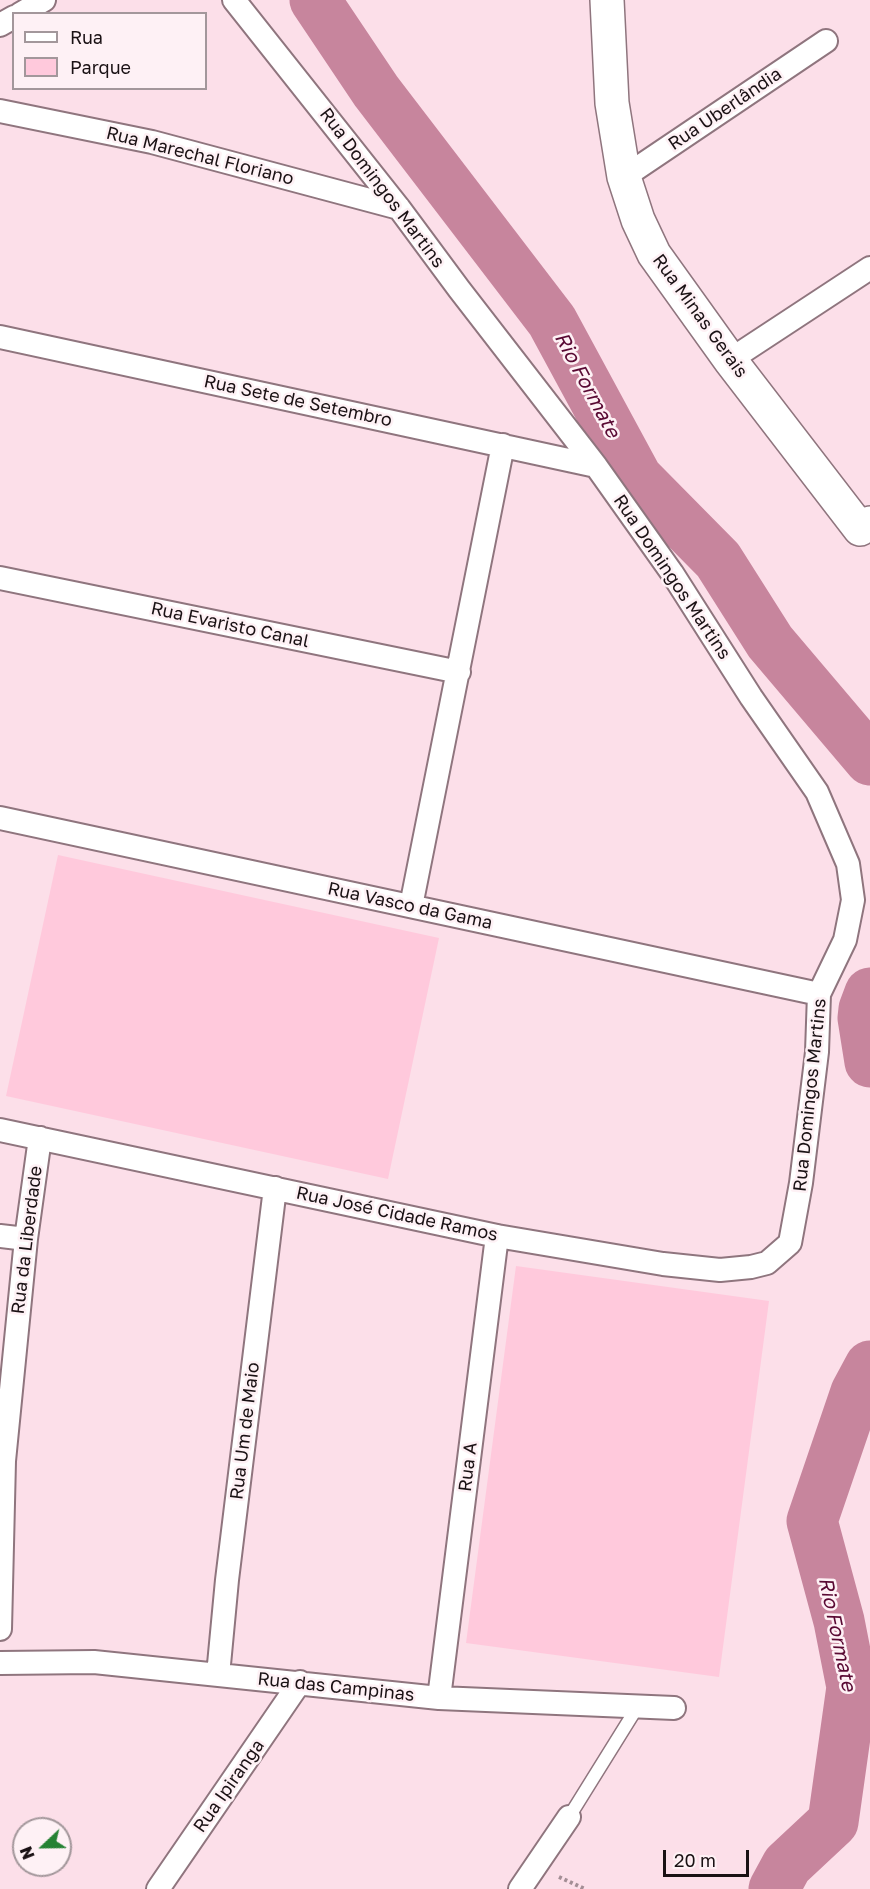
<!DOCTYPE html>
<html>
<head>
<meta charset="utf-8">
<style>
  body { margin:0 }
  #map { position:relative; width:870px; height:1889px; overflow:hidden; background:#fcdfe9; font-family:"Golos Text",sans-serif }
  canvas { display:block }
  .legend { position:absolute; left:12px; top:12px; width:195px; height:78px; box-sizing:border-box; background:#fef1f5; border:2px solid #a3979b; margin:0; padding:8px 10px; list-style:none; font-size:18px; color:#1a1114 }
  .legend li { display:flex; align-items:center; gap:12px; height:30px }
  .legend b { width:30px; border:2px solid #a3979b }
  .north { position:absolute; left:12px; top:1817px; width:60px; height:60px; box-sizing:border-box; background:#fef1f5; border:2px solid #a3979b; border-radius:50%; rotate:248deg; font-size:16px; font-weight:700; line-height:24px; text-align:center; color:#1a1114 }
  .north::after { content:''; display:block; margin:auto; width:21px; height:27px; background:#258233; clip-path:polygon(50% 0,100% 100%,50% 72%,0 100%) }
  .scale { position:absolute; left:663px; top:1850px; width:86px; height:27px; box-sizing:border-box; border:3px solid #1a1114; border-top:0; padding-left:8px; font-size:18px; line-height:21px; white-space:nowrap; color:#1a1114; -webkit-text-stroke:4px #fef1f5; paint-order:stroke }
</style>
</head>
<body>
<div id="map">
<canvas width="870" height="1889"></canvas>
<ul class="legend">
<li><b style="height:8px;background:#fff"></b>Rua</li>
<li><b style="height:16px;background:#ffc9dc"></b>Parque</li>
</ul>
<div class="north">N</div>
<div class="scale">20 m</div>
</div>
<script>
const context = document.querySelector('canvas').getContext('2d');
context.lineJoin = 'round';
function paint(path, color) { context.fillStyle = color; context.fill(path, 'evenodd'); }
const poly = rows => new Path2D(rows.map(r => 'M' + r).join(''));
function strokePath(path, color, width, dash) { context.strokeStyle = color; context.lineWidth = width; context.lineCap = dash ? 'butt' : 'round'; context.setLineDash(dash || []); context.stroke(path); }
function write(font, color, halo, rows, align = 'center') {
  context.font = font + ' "Golos Text",sans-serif'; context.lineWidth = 5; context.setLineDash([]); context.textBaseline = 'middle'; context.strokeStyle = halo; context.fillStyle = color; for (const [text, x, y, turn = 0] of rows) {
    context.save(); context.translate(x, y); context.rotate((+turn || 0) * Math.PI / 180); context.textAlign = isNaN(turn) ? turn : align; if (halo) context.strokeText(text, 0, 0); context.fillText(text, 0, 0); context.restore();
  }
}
const green = poly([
  [58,855,439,938,388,1179,6,1096],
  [516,1266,769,1301,719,1677,466,1643]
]);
const river = poly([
  [315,0,376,91,552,321,637,478,718,560,770,642,870,760],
  [870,993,864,1009,863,1018,870,1062],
  [774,1889,787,1865,833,1822,852,1687,839,1621,812,1521,856,1392,870,1366]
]);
const path = poly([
  [559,1877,585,1889]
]);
const lane = poly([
  [569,1817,638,1706]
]);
const street = poly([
  [20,14,44,0],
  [0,25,14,17],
  [0,111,152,142,399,208],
  [624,177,826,41],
  [0,337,596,466],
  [730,360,870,268],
  [0,578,459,672],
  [0,818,819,994],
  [411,906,503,445],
  [0,1130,497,1236,663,1264,720,1270,751,1267,767,1263,790,1243,801,1183,817,1052,819,994,845,940,853,900,848,864,817,792,751,697,672,573,596,466,459,289,399,208,234,0],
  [0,1236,26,1239],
  [0,1629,4,1461,26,1239,40,1138],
  [0,1663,94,1662,439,1698,674,1708],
  [218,1675,227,1580,275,1188],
  [439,1698,497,1236],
  [158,1889,300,1682],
  [520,1889,569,1817]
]);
const secondary = poly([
  [607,0,612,103,624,177,638,220,654,254,730,360,860,529,870,523]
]);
const streetNames = [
  ["Rua Uberlândia",725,109,-34],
  ["Rua Marechal Floriano",200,156,14],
  ["Rua Domingos Martins",382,188,53],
  ["Rua Minas Gerais",700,316,54],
  ["Rua Sete de Setembro",298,401,12],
  ["Rua Domingos Martins",672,577,56],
  ["Rua Evaristo Canal",230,625,12],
  ["Rua Vasco da Gama",410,906,12],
  ["Rua Domingos Martins",810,1095,-84],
  ["Rua José Cidade Ramos",397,1214,12],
  ["Rua da Liberdade",27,1240,-83],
  ["Rua Um de Maio",245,1431,-83],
  ["Rua A",468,1467,-83],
  ["Rua das Campinas",336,1687,6],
  ["Rua Ipiranga",229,1786,-55]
];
const waterNames = [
  ["Rio Formate",587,385,62],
  ["Rio Formate",837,1634,78]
];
paint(green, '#ffc9dc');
strokePath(river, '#c7859d', 51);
strokePath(lane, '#8f757e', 15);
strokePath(street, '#8f757e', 26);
strokePath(secondary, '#8f757e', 36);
strokePath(path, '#a38e95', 4, [3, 3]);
strokePath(lane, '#fff', 12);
strokePath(street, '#fff', 22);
strokePath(secondary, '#fff', 33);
write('18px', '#1a1114', '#fef1f5', streetNames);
write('italic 20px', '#590933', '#fef1f5', waterNames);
</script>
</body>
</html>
